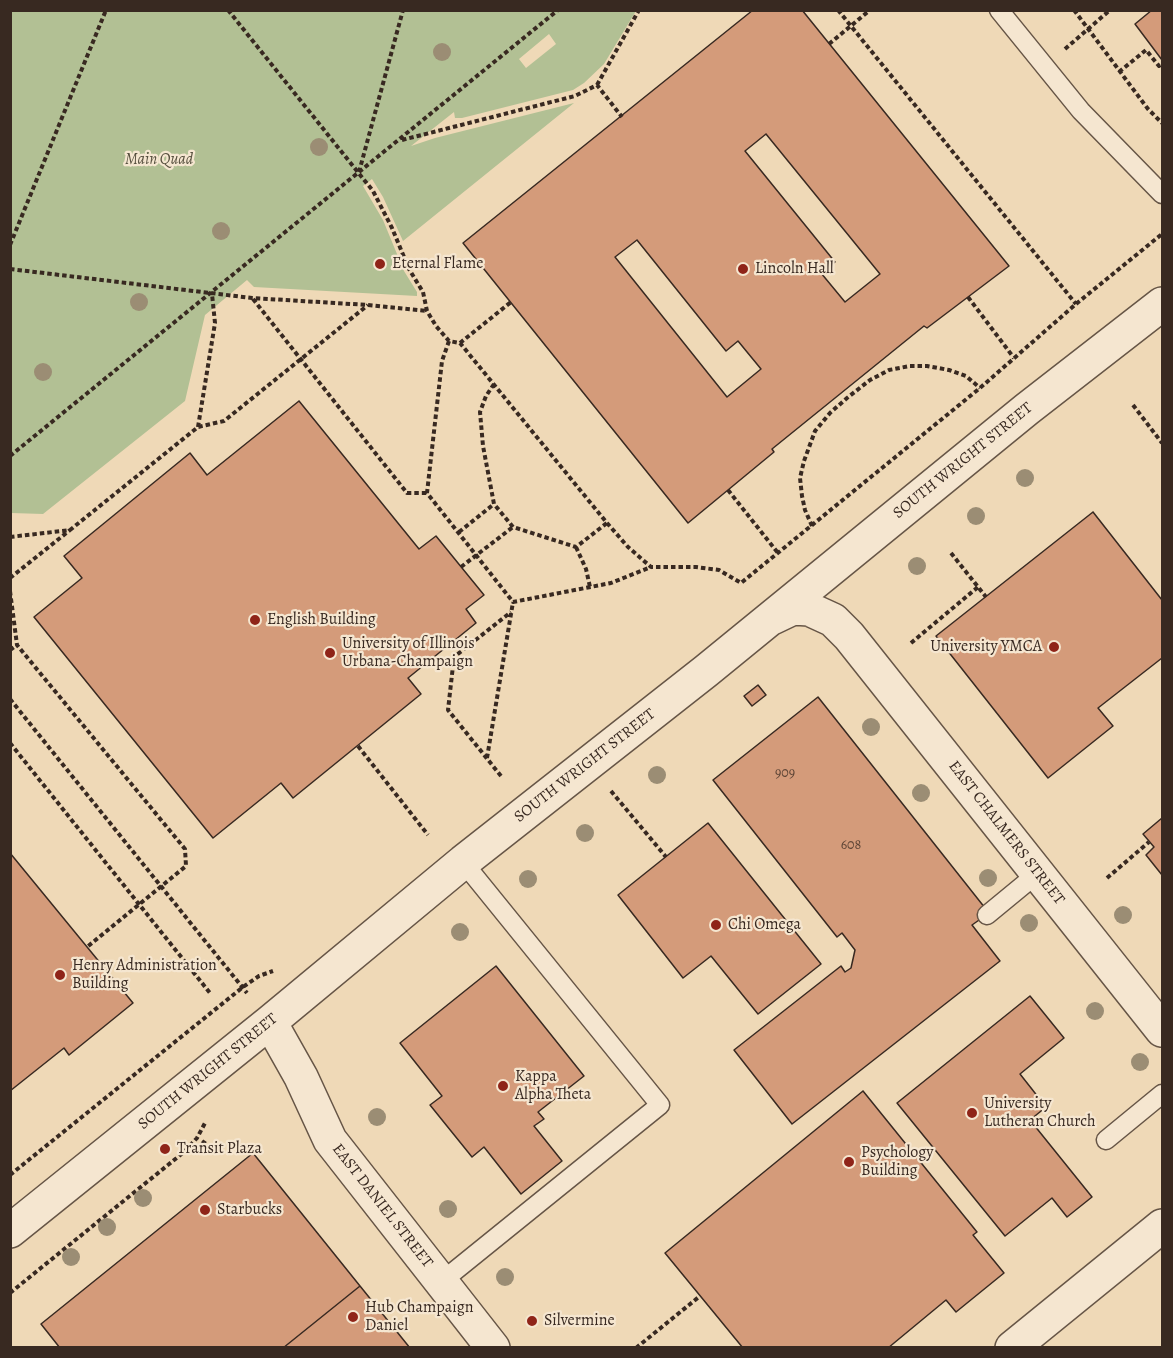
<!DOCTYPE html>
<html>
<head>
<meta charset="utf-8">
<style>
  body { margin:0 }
  #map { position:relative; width:1173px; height:1358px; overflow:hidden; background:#efd9b7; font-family:Alegreya,serif }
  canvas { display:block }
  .frame { position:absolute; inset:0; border:12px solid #382921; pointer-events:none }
</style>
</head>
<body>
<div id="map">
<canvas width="1173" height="1358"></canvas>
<div class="frame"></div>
</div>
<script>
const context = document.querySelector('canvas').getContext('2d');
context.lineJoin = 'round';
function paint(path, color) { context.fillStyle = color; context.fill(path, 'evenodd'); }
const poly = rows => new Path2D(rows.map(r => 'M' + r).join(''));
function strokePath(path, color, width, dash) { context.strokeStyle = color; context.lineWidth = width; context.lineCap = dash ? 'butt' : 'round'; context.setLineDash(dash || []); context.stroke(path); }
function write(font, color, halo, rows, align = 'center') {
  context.font = font + ' Alegreya,serif'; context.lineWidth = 4.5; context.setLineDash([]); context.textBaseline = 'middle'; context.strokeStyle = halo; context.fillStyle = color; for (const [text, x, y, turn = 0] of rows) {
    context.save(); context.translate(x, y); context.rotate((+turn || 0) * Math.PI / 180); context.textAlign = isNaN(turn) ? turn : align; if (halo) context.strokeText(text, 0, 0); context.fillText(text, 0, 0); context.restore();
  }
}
const green = poly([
  [11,10,636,10,636,11,604,64,584,83,573,90,462,118,455,118,454,112,411,146,435,138,574,103,403,241,383,197,372,179,363,186,383,220,404,271,417,292,417,296,254,287,247,280,205,315,185,401,43,514,11,513],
  [549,34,556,44,526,68,519,59]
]);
const building = poly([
  [753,10,802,10,1009,266,927,328,924,326,772,449,774,452,688,523,463,243,753,10],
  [766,134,880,274,845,302,821,273,835,262,745,151,766,134],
  [637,240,726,351,738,341,761,369,727,397,615,257,637,240],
  [1152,10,1162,10,1162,60,1135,24,1152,10],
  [299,401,419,549,436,536,484,595,466,609,476,623,408,678,421,694,293,798,281,783,213,838,34,617,82,578,64,556,190,453,207,475,299,401],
  [1093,512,1162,600,1162,658,1098,708,1113,726,1048,778,936,636,1093,512],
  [758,685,766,695,752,706,744,696,758,685],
  [818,697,989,913,972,925,1000,961,792,1124,734,1050,841,966,845,972,851,968,855,950,842,933,837,937,713,780,818,697],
  [1162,818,1162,875,1146,855,1154,847,1143,834,1162,818],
  [708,823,821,964,758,1014,711,956,683,978,618,895,708,823],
  [10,853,133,1003,69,1055,64,1048,10,1091,10,853],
  [496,966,584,1076,538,1112,544,1119,534,1126,562,1161,521,1194,484,1147,472,1157,430,1105,442,1096,400,1043,496,966],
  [1030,996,1064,1038,1020,1074,1046,1107,1030,1120,1092,1197,1067,1217,1052,1198,1005,1236,897,1103,1030,996],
  [863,1091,977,1232,973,1235,1004,1273,956,1312,946,1300,888,1348,743,1348,665,1253,863,1091],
  [253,1153,360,1286,283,1348,60,1348,41,1324,253,1153],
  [360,1286,410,1348,283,1348,360,1286]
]);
const path = poly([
  [228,10,373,191,392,228,409,269,423,292,427,311,436,326,449,341,460,343,607,523,628,547,651,567,696,567,719,570,741,583,980,388,1076,304,1162,234],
  [838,10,1076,304],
  [1074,10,1148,109,1162,123],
  [829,44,870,10],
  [1065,49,1110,10],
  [1119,72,1146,50,1159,66,1162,63],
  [597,85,639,10],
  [402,140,575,96,597,85,622,117],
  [359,172,403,10],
  [10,245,106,10],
  [10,269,252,298,368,305,427,311],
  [968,297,1014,358],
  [253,299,407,493,427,493],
  [449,341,442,361,427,493,513,602,611,583,651,567],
  [460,343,511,302],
  [494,384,486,396,480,412,483,446,494,504,513,527,576,547,607,523],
  [1133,405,1162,443],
  [198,427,215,323,212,294],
  [10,456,558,10],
  [728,490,778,553],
  [812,526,805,510,802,496,800,478,804,461,815,431,830,413,847,398,870,380,889,370,910,366,927,366,949,370,966,376,980,388],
  [459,532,494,504],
  [10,537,70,530,198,427,224,421,368,305],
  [576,547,586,569,590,587],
  [951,553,986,597],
  [461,567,513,527],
  [10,578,70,530],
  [10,591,17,645,185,849,186,866,87,947],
  [911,643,978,587],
  [10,650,17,645],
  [10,699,247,993],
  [10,743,210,993],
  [358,746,428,835],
  [487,758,513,602],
  [501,776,448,710,454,657,511,612],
  [611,791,666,857],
  [1107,878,1149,842],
  [202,1141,210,1147],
  [10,1175,243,987,259,976,273,971],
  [10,1293,184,1152,197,1138,205,1123],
  [636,1348,700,1296]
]);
const service = poly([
  [999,10,1081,111,1162,194],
  [987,915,1038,873],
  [1106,1140,1162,1094],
  [441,1282,660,1105,463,862]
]);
const minor = poly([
  [772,618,793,608,809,609,833,620,849,636,1162,1030],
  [270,1022,301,1077,330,1140,493,1348],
  [10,1231,270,1022,463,862,706,671,1027,409,1162,304],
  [1012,1348,1162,1226]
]);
const trees = [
  [442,52],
  [319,147],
  [221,231],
  [139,302],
  [43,372],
  [1025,478],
  [976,516],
  [917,566],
  [871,727],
  [657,775],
  [921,793],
  [585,833],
  [988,878],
  [528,879],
  [1123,915],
  [1029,923],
  [460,932],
  [1095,1011],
  [1140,1062],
  [377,1117],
  [143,1198],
  [448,1209],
  [107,1227],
  [71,1257],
  [505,1277]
];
const markers = [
  [380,264,6,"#8f2418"],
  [743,269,6,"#8f2418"],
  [255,620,6,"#8f2418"],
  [1054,647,6,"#8f2418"],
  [330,653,6,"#8f2418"],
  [716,925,6,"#8f2418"],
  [60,975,6,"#8f2418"],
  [503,1086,6,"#8f2418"],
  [972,1113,6,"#8f2418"],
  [165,1149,6,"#8f2418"],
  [849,1162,6,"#8f2418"],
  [205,1210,6,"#8f2418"],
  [353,1317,6,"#8f2418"],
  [532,1321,6,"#8f2418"]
];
const numberNames = [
  ["909",785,774],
  ["608",851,846]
];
const parkNames = [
  ["Main Quad",159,160]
];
const poiNames = [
  ["Eternal Flame",392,264],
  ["Lincoln Hall",755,269],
  ["English Building",267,620],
  ["University of Illinois",342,644],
  ["Urbana-Champaign",342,662],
  ["University YMCA",1042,647,"right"],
  ["Chi Omega",728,925],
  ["Henry Administration",72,966],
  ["Building",72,984],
  ["Kappa",515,1077],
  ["Alpha Theta",515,1095],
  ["University",984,1104],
  ["Lutheran Church",984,1122],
  ["Transit Plaza",177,1149],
  ["Psychology",861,1153],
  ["Building",861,1171],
  ["Starbucks",217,1210],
  ["Hub Champaign",365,1308],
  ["Daniel",365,1326],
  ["Silvermine",544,1321]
];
const streetNames = [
  ["SOUTH WRIGHT STREET",963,461,-39],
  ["SOUTH WRIGHT STREET",585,766,-38],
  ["EAST CHALMERS STREET",1006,833,52],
  ["SOUTH WRIGHT STREET",208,1072,-39],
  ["EAST DANIEL STREET",382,1206,52]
];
paint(green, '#b2c094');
paint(building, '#d49b7a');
strokePath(building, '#382921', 1.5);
strokePath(service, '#665546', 21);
strokePath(minor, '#665546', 36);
strokePath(path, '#382921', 4, [4.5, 3]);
strokePath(service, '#f5e6d0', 18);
strokePath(minor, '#f5e6d0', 33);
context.fillStyle = '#9b8d74';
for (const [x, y] of trees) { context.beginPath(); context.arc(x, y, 9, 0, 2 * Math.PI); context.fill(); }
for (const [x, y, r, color] of markers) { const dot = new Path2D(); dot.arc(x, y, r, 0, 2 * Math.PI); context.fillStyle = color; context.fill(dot); strokePath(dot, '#f5e6d0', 2); }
write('14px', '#5f4637', null, numberNames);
write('italic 16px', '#564f3e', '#f5e6d0', parkNames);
write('16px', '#382921', '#f5e6d0', poiNames, 'left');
write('16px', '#382921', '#f5e6d0', streetNames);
</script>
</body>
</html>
